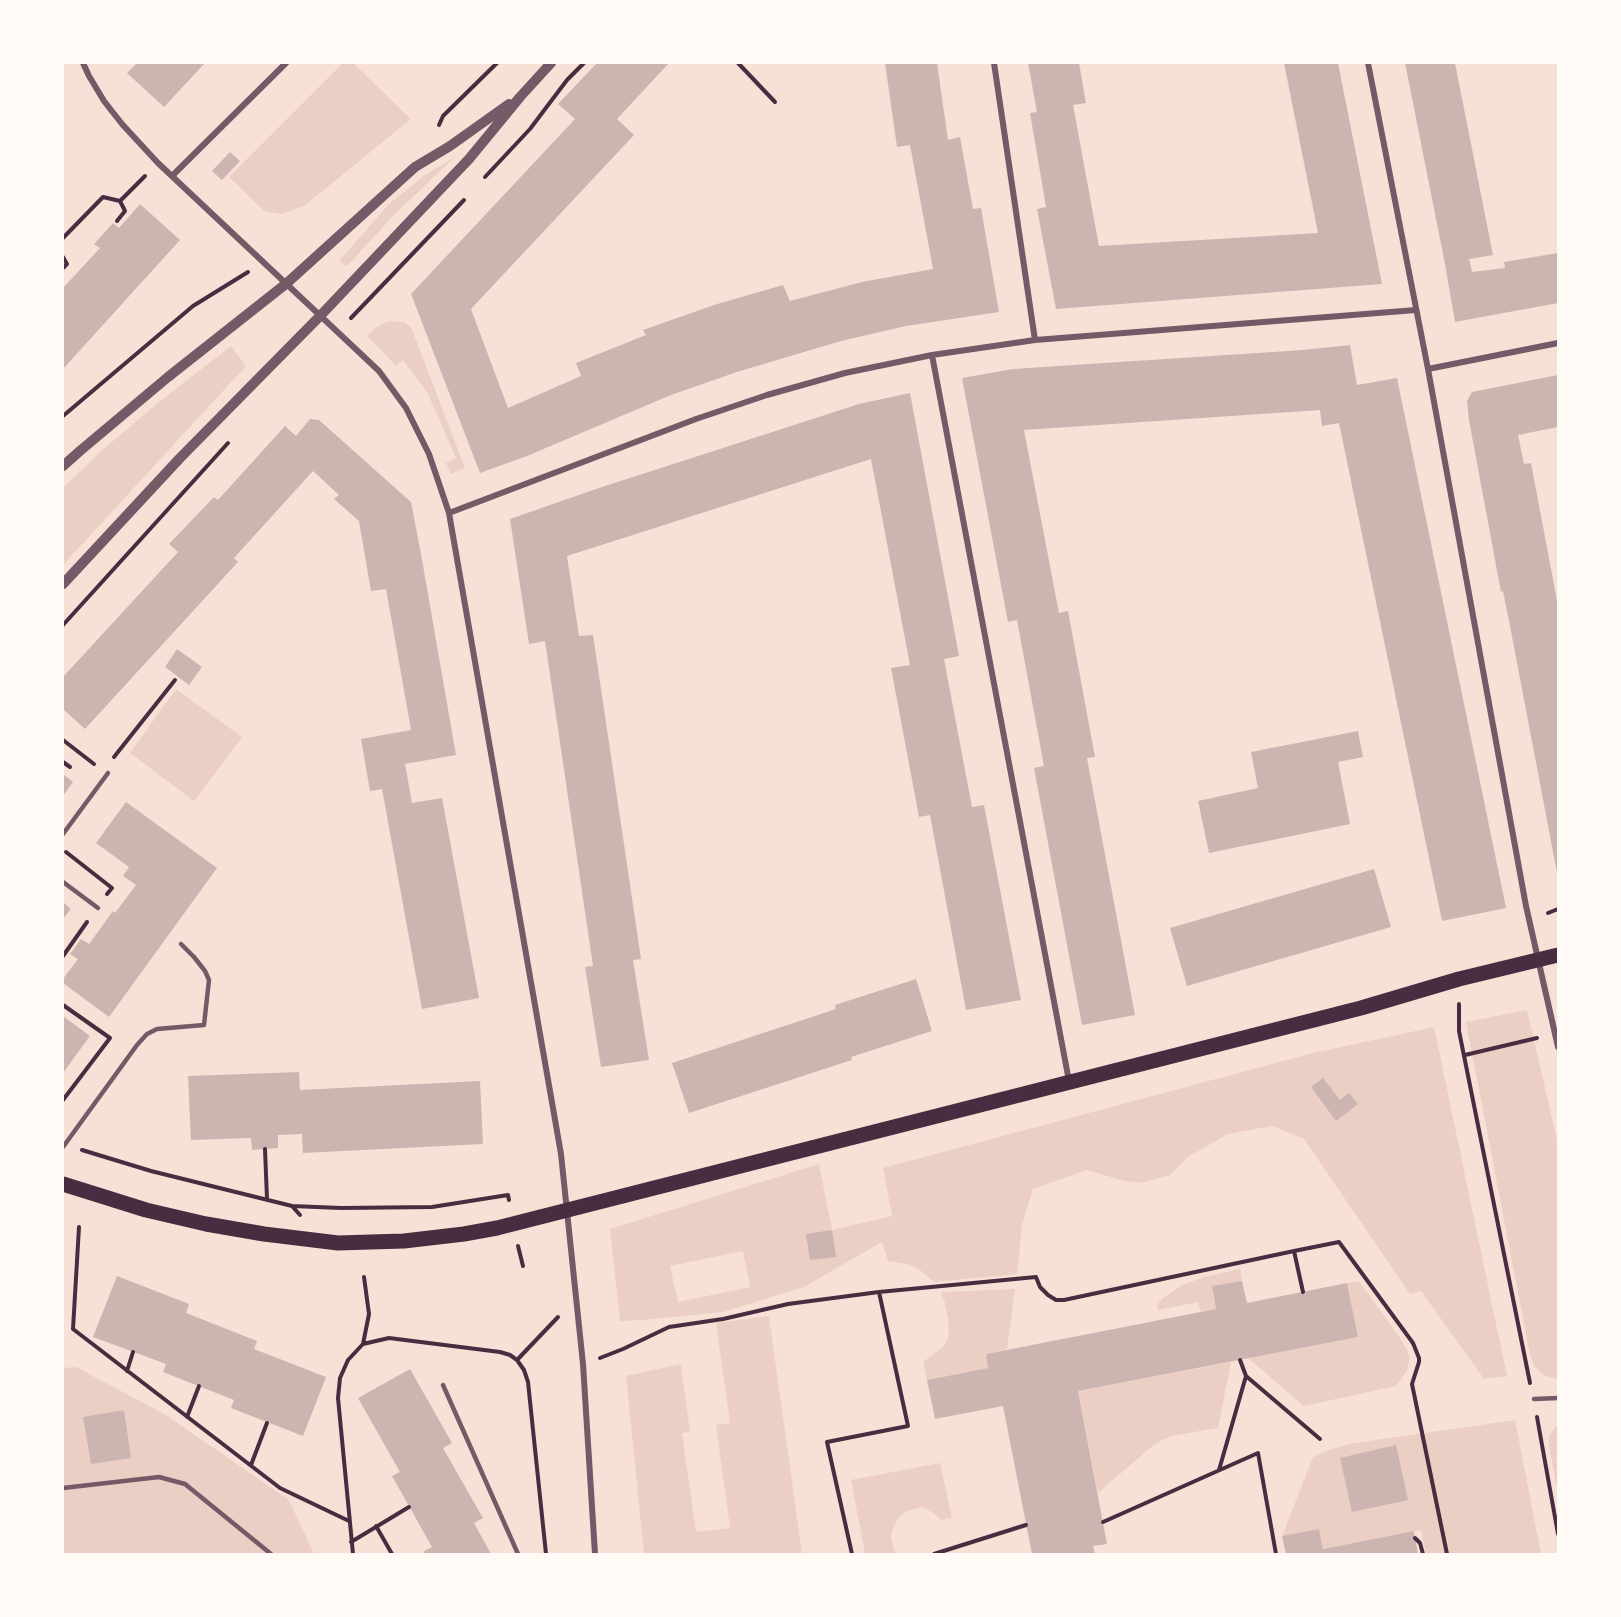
<!DOCTYPE html>
<html>
<head>
<meta charset="utf-8">
<style>
  body { margin:0 }
  #map { position:relative; width:1621px; height:1617px; overflow:hidden; background:#f7e1d7; font-family:"Exo 2",sans-serif }
  canvas { display:block }
  .frame { position:absolute; inset:0; border:64px solid #fffaf5; pointer-events:none }
</style>
</head>
<body>
<div id="map">
<canvas width="1621" height="1617"></canvas>
<div class="frame"></div>
</div>
<script>
const context = document.querySelector('canvas').getContext('2d');
context.lineJoin = 'round';
function paint(path, color) { context.fillStyle = color; context.fill(path, 'evenodd'); }
const poly = rows => new Path2D(rows.map(r => 'M' + r).join(''));
function strokePath(path, color, width, dash) { context.strokeStyle = color; context.lineWidth = width; context.lineCap = dash ? 'butt' : 'round'; context.setLineDash(dash || []); context.stroke(path); }
const green = poly([
  [343,63,353,63,411,119,304,206,282,214,264,211,229,177],
  [455,157,397,212,347,266,339,261,389,204,425,175],
  [389,321,404,322,411,327,465,468,451,474,446,463,456,458,427,392,403,360,396,366,367,336,378,326],
  [231,346,246,366,63,565,63,488,99,453,159,402],
  [176,689,242,737,194,801,130,753],
  [1527,1010,1558,1144,1558,1379,1545,1376,1535,1367,1530,1355,1466,1022],
  [1434,1027,1507,1376,1484,1379,1421,1291,1410,1294,1304,1139,1272,1126,1228,1134,1188,1157,1170,1175,1140,1183,1121,1180,1087,1170,1033,1189,1022,1225,1017,1274,934,1282,921,1271,908,1264,888,1261,882,1242,804,1287,723,1312,643,1320,620,1321,610,1229,819,1164,832,1230,892,1216,883,1168,1313,1053],
  [743,1251,750,1287,678,1302,670,1266],
  [1240,1269,1242,1281,1212,1286,1216,1309,1201,1312,1198,1302,1158,1310,1157,1305,1163,1298,1182,1285,1204,1277],
  [1359,1281,1398,1335,1407,1350,1410,1358,1407,1371,1396,1386,1304,1406,1248,1358,1358,1337,1347,1283],
  [1015,1289,1007,1349,986,1354,988,1368,927,1380,923,1362,943,1347,949,1335,948,1319,945,1303,941,1292],
  [769,1316,802,1554,644,1554,626,1376,681,1364,690,1432,682,1433,696,1532,730,1528,716,1425,730,1423,716,1323],
  [1231,1362,1218,1428,1171,1436,1156,1443,1098,1493,1078,1391],
  [76,1367,166,1415,289,1500,314,1554,63,1554,63,1368],
  [1515,1420,1541,1554,1426,1554,1421,1530,1323,1549,1319,1529,1282,1536,1313,1457,1329,1450,1354,1443],
  [1558,1424,1558,1494,1549,1446,1549,1436],
  [940,1463,952,1518,941,1520,933,1513,922,1507,910,1510,901,1515,894,1525,891,1537,895,1554,865,1554,851,1480]
]);
const building = poly([
  [137,63,205,63,164,107,127,73],
  [597,63,669,63,617,119,634,135,471,309,508,408,581,376,576,363,646,335,643,330,714,305,783,285,790,301,862,282,933,269,910,145,897,147,885,63,937,63,948,140,960,137,973,209,981,208,999,312,906,326,841,341,737,372,671,395,527,456,480,473,411,294,575,119,558,104],
  [1028,63,1079,63,1086,103,1073,105,1099,246,1318,233,1284,63,1338,63,1382,284,1056,309,1037,209,1046,207,1030,113,1037,112],
  [1405,63,1455,63,1493,255,1469,259,1472,272,1505,268,1504,262,1558,253,1558,303,1455,322,1445,264],
  [230,152,240,161,222,180,212,171],
  [140,204,180,240,63,369,63,288,100,248,94,244,113,223,119,228],
  [1350,345,1357,385,1397,378,1506,908,1442,921,1339,423,1322,426,1320,410,1024,430,1059,613,1068,611,1095,757,1087,758,1135,1015,1082,1025,1034,768,1044,766,1017,620,1008,622,962,378,1013,369,1303,350],
  [1558,375,1558,427,1518,435,1524,464,1531,463,1558,606,1557,873,1510,626,1503,591,1501,592,1469,420,1467,401,1472,392],
  [910,393,959,656,944,659,972,807,984,805,1021,1000,966,1010,930,815,919,817,891,668,910,665,871,459,567,556,579,636,593,635,641,959,633,960,649,1060,601,1067,585,967,593,966,545,641,529,644,510,519,596,489,859,404],
  [310,419,319,420,411,502,421,554,456,755,405,764,412,803,442,798,479,998,422,1009,382,789,370,791,361,739,411,730,391,617,386,589,371,591,359,521,334,499,339,495,313,471,234,558,238,562,85,729,63,709,63,677,178,552,169,544,214,497,218,500,285,426,296,436],
  [177,649,202,667,189,685,165,667],
  [1358,731,1363,757,1338,762,1350,824,1209,853,1198,801,1258,788,1251,752],
  [63,774,73,782,63,796],
  [126,802,217,868,109,1017,63,983,63,979,78,959,70,954,81,939,89,944,113,911,115,913,136,885,123,876,129,867,96,843],
  [1374,869,1391,927,1187,986,1170,928],
  [63,902,71,909,63,919],
  [916,979,932,1031,851,1057,852,1060,689,1113,672,1063,836,1009,835,1005],
  [63,1016,90,1036,63,1073],
  [299,1072,300,1090,480,1081,483,1144,303,1153,302,1134,278,1135,278,1148,252,1150,251,1138,191,1140,188,1076],
  [1323,1078,1340,1100,1349,1093,1358,1104,1336,1121,1311,1087],
  [832,1230,836,1257,810,1260,806,1234],
  [117,1276,189,1304,186,1313,257,1341,254,1349,326,1377,303,1436,231,1408,234,1400,163,1372,166,1364,93,1337],
  [1242,1281,1247,1303,1347,1283,1358,1337,1078,1391,1107,1544,1093,1546,1095,1554,1032,1554,1003,1406,935,1419,927,1380,988,1368,986,1354,1216,1309,1212,1286],
  [410,1369,452,1443,443,1448,483,1518,474,1523,491,1554,425,1554,424,1551,432,1547,392,1476,400,1472,358,1398],
  [124,1410,131,1458,91,1464,83,1417],
  [1396,1445,1408,1500,1352,1512,1340,1458],
  [1319,1529,1323,1549,1414,1531,1418,1554,1286,1554,1282,1536]
]);
const path = poly([
  [738,63,775,102],
  [439,125,443,116,497,63],
  [485,177,530,129,567,80,584,63],
  [117,221,125,211,120,201],
  [63,238,103,197,120,201,145,176],
  [63,257,67,264,63,268],
  [351,318,464,200],
  [63,416,193,306,248,272],
  [63,625,228,443],
  [63,740,94,764],
  [114,757,175,680],
  [63,762,70,767],
  [66,852,112,888,107,894],
  [1548,913,1558,909],
  [63,956,87,922],
  [1459,1004,1459,1031,1530,1383],
  [63,1005,110,1038,63,1100],
  [1465,1055,1537,1038],
  [265,1149,267,1199],
  [82,1150,151,1171,292,1206,300,1215],
  [292,1206,341,1208,432,1207,508,1195,509,1200],
  [79,1227,73,1329,280,1488,349,1521],
  [518,1246,523,1266],
  [1303,1292,1294,1251,1339,1242,1413,1343,1419,1358,1419,1362,1412,1384,1447,1554],
  [363,1344,389,1338,500,1352,510,1355,517,1360,524,1370,528,1382,546,1554],
  [600,1358,623,1349,669,1327,723,1319,788,1304,879,1292,1036,1277,1040,1287,1048,1295,1056,1300,1064,1300,1294,1251],
  [517,1360,558,1317],
  [1240,1360,1246,1376,1320,1439],
  [127,1371,133,1352],
  [187,1417,199,1386],
  [1537,1417,1558,1534],
  [251,1465,267,1423],
  [1219,1470,1246,1376],
  [1103,1522,1258,1453,1276,1554],
  [376,1526,392,1554],
  [1415,1538,1420,1543,1423,1554],
  [351,1542,409,1507],
  [353,1554,338,1398,340,1378,348,1360,363,1344,369,1314,364,1277],
  [852,1554,827,1442,908,1426,879,1292],
  [934,1554,1026,1525]
]);
const service = poly([
  [63,834,108,773],
  [63,882,98,908],
  [63,1147,137,1045,147,1034,157,1029,204,1025,209,980,205,971,194,957,181,944],
  [443,1385,518,1554],
  [1534,1399,1558,1398],
  [63,1488,159,1477,185,1484,271,1554]
]);
const minor = poly([
  [83,63,89,76,104,101,122,124,158,163,379,371,406,408,429,454,449,513,561,1154,583,1364,595,1554],
  [994,63,1035,340],
  [1368,63,1428,369,1526,906,1558,1047],
  [172,176,286,63],
  [932,355,1069,1081],
  [1428,369,1558,343],
  [449,513,696,419,767,395,845,373,932,355,1035,340,1416,310]
]);
const tertiary = poly([
  [63,466,81,450,168,377,287,283,415,167,450,146,509,104],
  [63,584,180,458,321,315,469,159,520,97,551,63]
]);
const primary = poly([
  [63,1184,146,1210,206,1224,264,1234,338,1243,404,1241,464,1234,497,1228,1361,1008,1459,979,1558,955]
]);
paint(green, '#ebcfc5');
paint(building, '#ccb4b1');
strokePath(path, '#4a2c40', 4);
strokePath(service, '#755966', 4.5);
strokePath(minor, '#755966', 6);
strokePath(tertiary, '#755966', 10);
strokePath(primary, '#4a2c40', 15);
</script>
</body>
</html>
